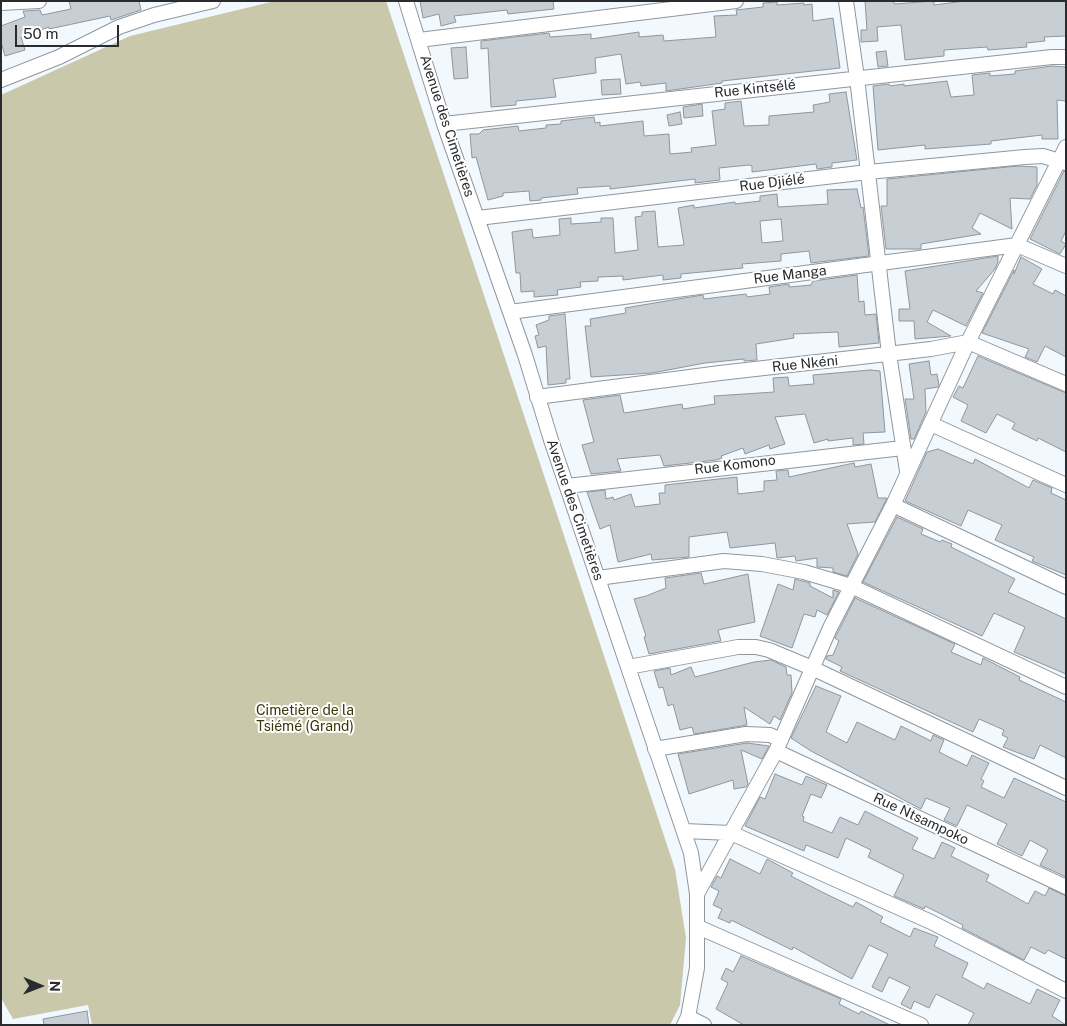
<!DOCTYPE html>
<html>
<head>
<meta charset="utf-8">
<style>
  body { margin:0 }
  #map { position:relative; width:1067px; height:1026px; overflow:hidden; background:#f1f8fe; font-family:"Public Sans",sans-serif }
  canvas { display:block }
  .frame { position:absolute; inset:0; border:2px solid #292b2e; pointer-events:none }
  .north { position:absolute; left:15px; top:961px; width:50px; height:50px; -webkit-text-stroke:4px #fff; paint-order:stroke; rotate:91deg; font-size:14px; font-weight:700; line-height:20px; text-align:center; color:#292b2e }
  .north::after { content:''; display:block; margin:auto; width:18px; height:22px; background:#292b2e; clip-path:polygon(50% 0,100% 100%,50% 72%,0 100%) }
  .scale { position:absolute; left:15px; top:25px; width:104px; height:22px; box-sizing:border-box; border:2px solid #292b2e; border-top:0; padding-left:6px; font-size:15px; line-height:18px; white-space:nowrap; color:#292b2e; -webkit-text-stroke:4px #fff; paint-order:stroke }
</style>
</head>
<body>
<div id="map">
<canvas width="1067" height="1026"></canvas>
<div class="frame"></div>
<div class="north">N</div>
<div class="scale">50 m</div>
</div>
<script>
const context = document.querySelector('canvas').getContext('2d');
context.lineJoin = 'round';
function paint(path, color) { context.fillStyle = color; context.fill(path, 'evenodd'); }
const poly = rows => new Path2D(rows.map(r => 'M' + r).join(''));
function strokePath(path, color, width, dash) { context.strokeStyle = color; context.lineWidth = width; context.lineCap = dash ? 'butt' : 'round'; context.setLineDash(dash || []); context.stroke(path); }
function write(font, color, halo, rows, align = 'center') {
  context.font = font + ' "Public Sans",sans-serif'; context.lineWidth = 4; context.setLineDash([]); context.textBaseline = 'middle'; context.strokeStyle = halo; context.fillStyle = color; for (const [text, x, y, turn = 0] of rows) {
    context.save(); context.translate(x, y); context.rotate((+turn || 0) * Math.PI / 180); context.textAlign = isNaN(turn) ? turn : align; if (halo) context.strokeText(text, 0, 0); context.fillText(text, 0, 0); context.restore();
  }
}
const green = poly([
  [275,1,386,1,675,869,686,938,680,1005,670,1025,92,1025,88,1005,13,1019,1,998,1,95,130,36]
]);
const building = poly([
  [69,1,139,1,141,10,111,20,110,16,49,29,49,27,21,37,25,50,5,56,1,42,1,26,25,17,23,11,25,11,40,10,42,15,71,9,69,1],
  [420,1,553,1,554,9,508,14,507,10,454,16,456,22,441,26,439,14,423,18,420,1],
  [865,1,894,1,894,4,934,1,934,5,965,1,1066,1,1066,36,1044,37,1045,41,1026,43,1027,47,988,50,987,47,944,50,944,56,905,60,901,25,877,27,878,41,861,42,861,30,867,30,865,1],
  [777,2,777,5,804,3,804,5,812,4,813,21,833,18,840,68,722,81,722,83,666,91,666,83,641,86,640,82,626,84,621,54,595,58,596,73,553,79,556,97,516,101,516,105,491,107,488,48,481,49,481,41,549,33,550,37,591,34,591,39,639,32,639,37,663,35,664,41,716,37,714,16,737,15,736,10,763,7,763,3,777,2],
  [466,47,468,78,454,79,451,48,466,47],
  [886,51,888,66,878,67,876,52,886,51],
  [1052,66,1066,67,1066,101,1057,100,1058,139,1042,139,1042,135,991,141,991,144,925,149,925,145,878,150,873,86,889,84,890,86,904,84,904,86,947,81,951,97,974,95,972,75,990,73,990,76,1015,74,1015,71,1052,66],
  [620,79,621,94,602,95,601,80,620,79],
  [846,92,857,160,832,163,832,167,817,169,816,164,752,172,752,166,749,165,719,168,720,180,695,183,695,179,610,189,610,186,577,188,578,194,541,198,541,200,530,201,529,191,503,193,503,196,488,200,476,157,472,158,470,134,479,134,483,130,518,126,519,131,546,128,546,125,561,124,561,121,594,117,595,123,600,122,600,126,643,121,644,136,669,134,670,154,692,152,691,148,716,145,712,111,725,109,725,103,741,101,744,126,769,125,769,116,814,112,813,105,830,102,829,94,846,92],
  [702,104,703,116,684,118,683,107,702,104],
  [680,112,682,124,669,126,667,115,680,112],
  [1018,166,1037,167,1037,185,1030,199,1010,198,1012,229,980,213,972,228,981,234,921,244,921,249,886,249,881,206,887,206,887,179,1018,166],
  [1064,171,1066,172,1066,231,1061,241,1066,244,1060,254,1030,239,1064,171],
  [857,189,861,208,863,207,869,256,811,263,809,251,781,254,781,261,742,264,743,268,681,274,681,278,663,280,663,275,623,280,623,276,598,277,598,281,580,282,581,287,557,290,558,295,534,297,534,291,521,292,520,273,516,273,512,232,532,229,533,238,560,235,559,219,571,218,571,224,601,222,601,218,613,218,615,253,638,250,635,217,642,216,642,212,655,211,658,247,684,245,678,208,694,205,694,208,735,202,735,204,760,201,760,196,777,194,778,207,828,204,827,190,857,189],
  [781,219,783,241,762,243,760,221,781,219],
  [998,256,998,262,995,269,976,291,983,293,966,326,933,310,927,322,951,336,915,339,914,321,899,321,899,309,910,309,905,271,998,256],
  [1021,257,1042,269,1033,284,1053,294,1055,290,1066,296,1066,357,1045,346,1037,362,1025,357,1029,349,982,333,1014,270,1014,274,1021,257],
  [857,275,859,302,864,301,865,315,876,314,879,343,839,347,838,332,793,334,794,338,756,344,757,360,744,361,744,359,705,363,652,373,591,377,585,326,591,326,590,319,626,313,625,308,678,299,703,295,704,299,746,294,747,297,770,294,769,287,789,284,789,287,811,285,813,281,857,275],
  [565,314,570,379,566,379,566,383,548,385,546,346,538,348,535,336,539,335,536,325,549,320,549,316,565,314],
  [978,356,1066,393,1066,452,1038,438,1037,441,1012,429,1015,423,997,414,986,433,961,421,968,405,953,397,959,386,963,388,978,356],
  [929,361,931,375,937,374,939,385,938,387,925,389,926,412,914,439,911,439,905,399,914,399,909,364,929,361],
  [870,370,880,371,885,432,863,433,864,444,853,445,853,438,828,441,828,439,814,443,805,414,775,417,785,444,770,449,769,445,745,454,743,448,721,456,722,458,716,460,664,466,660,455,617,459,621,471,591,474,582,445,594,442,583,400,620,395,624,413,682,404,683,409,715,404,714,396,774,392,773,378,788,377,789,386,814,384,813,375,870,370],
  [938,449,973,464,975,459,1029,488,1033,480,1052,488,1051,493,1066,500,1066,575,1032,561,1034,557,995,540,1002,525,968,510,961,526,905,501,927,452,938,449],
  [854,463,855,467,871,464,878,498,887,498,875,522,847,524,858,554,847,576,833,572,833,568,817,567,817,558,796,561,795,556,777,558,775,543,730,548,727,532,689,537,689,557,652,560,651,554,618,562,610,525,600,529,587,492,605,490,606,499,613,497,614,500,631,494,635,507,660,504,659,493,665,493,665,485,737,477,738,494,764,491,764,481,777,480,776,471,788,470,789,477,854,463],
  [897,517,923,529,921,534,940,542,942,540,952,544,951,547,1015,579,1008,592,1066,619,1066,674,1014,652,1025,627,994,613,982,636,863,582,897,517],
  [701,573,704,584,748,574,755,622,718,630,721,641,649,654,644,637,646,636,634,599,646,596,666,588,665,578,701,573],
  [795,579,810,583,810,586,833,598,833,590,839,592,827,615,817,610,815,617,804,614,792,648,760,636,778,584,793,590,795,579],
  [855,598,955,644,951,652,981,665,983,658,1020,677,1019,680,1066,702,1066,758,1040,745,1034,759,1003,747,1008,738,1002,735,1004,730,979,719,973,732,840,671,842,667,826,659,827,656,833,655,839,641,835,638,855,598],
  [771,660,786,667,787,675,791,675,792,693,780,720,774,716,770,724,744,707,747,725,694,734,692,727,680,730,673,704,668,706,663,687,659,688,654,671,670,668,671,675,691,667,695,677,754,662,771,660],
  [816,686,841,696,826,732,847,743,857,722,895,740,901,726,931,741,933,735,944,740,939,752,967,766,972,755,989,763,981,779,984,781,981,787,1004,798,1014,778,1066,802,1066,877,1040,865,1048,850,1030,840,1022,856,997,844,1007,824,967,805,957,826,944,820,950,808,926,798,921,809,811,751,791,738,816,686],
  [747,743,769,746,762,759,741,750,748,784,746,787,734,789,733,780,689,794,678,754,747,743],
  [775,774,802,785,806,776,827,785,821,798,811,794,802,816,804,817,803,821,832,833,840,817,858,825,865,811,918,838,912,849,934,859,942,842,955,848,951,856,989,875,986,881,1028,904,1035,891,1045,896,1049,888,1066,896,1066,959,1048,950,1045,954,1031,947,1024,960,962,928,963,925,925,906,924,909,894,896,904,875,868,857,871,850,846,838,838,858,806,845,804,851,745,826,760,797,765,799,775,774],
  [730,859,760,874,767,859,793,873,791,876,822,892,853,907,856,902,883,917,880,922,910,937,914,928,938,937,934,946,968,963,962,977,984,989,987,983,1030,1004,1037,989,1060,1000,1052,1016,1066,1025,968,1025,974,1013,936,994,929,1008,914,1001,911,1009,901,1004,910,987,889,977,882,992,872,987,888,954,869,945,852,979,793,947,792,950,731,920,730,923,718,918,722,909,713,905,719,891,711,887,717,876,721,878,730,859],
  [741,956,841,999,839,1004,859,1014,861,1011,890,1025,744,1025,716,1009,728,983,721,979,726,968,733,972,741,956],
  [87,1011,89,1025,44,1025,43,1019,87,1011]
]);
const minor = poly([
  [406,1,444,124,525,355,551,440,691,853,697,894,697,968,688,1017,684,1025],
  [846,1,857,78,889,354,907,471],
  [1,3,39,1],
  [419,40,736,1],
  [1,80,59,57,119,27,154,15,213,1],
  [444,124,1052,57,1066,57],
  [478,218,868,172,1025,157,1043,156,1066,163],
  [510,312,1017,245,1066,266],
  [537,397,720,373,931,349,968,342,1066,384],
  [931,424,1066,485],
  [567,486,903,448],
  [893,505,1066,587],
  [598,578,724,561,762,564,804,572,851,586,1066,687],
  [628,667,738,647,756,647,769,650,812,668,1066,788],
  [655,749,746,734,770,735,781,740],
  [776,751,1066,887],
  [684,831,731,833,931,922,1066,991],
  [697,894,776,751,830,628,893,505,968,342,1066,147],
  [698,927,921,1025],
  [688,1017,704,1025]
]);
const streetNames = [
  ["Rue Kintsélé",755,89,-6],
  ["Avenue des Cimetières",447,126,72],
  ["Rue Djiélé",772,183,-7],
  ["Rue Manga",790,275,-7],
  ["Rue Nkéni",805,364,-6],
  ["Rue Komono",735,465,-7],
  ["Avenue des Cimetières",575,510,71],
  ["Rue Ntsampoko",921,819,25]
];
const parkNames = [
  ["Cimetière de la",305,711],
  ["Tsiémé (Grand)",305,727]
];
paint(green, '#c9c8aa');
paint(building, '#c7ced4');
strokePath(building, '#90969c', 1);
strokePath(minor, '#90979d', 16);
strokePath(minor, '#fff', 14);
write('14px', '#292b2e', '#fff', streetNames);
write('14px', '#3b3706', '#fff', parkNames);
</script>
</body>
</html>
